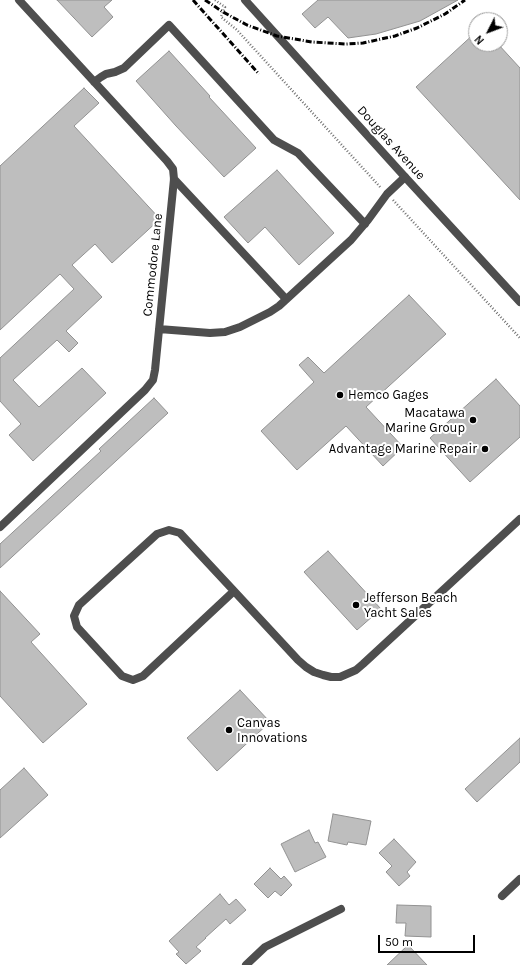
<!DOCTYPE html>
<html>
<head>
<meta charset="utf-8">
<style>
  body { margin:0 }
  #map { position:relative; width:520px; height:965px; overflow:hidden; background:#fff; font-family:Karla,sans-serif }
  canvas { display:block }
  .north { position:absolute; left:468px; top:12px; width:40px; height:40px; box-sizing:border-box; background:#fff; border:1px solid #999; border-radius:50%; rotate:228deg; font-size:11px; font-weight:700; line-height:16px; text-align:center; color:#000 }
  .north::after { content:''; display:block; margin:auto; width:14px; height:18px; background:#000; clip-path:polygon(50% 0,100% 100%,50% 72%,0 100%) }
  .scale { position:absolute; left:378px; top:935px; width:97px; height:18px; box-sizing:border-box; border:2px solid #000; border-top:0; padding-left:5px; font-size:12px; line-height:14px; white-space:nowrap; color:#000; -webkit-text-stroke:3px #fff; paint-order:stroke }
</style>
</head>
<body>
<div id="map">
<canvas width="520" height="965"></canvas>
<div class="north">N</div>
<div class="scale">50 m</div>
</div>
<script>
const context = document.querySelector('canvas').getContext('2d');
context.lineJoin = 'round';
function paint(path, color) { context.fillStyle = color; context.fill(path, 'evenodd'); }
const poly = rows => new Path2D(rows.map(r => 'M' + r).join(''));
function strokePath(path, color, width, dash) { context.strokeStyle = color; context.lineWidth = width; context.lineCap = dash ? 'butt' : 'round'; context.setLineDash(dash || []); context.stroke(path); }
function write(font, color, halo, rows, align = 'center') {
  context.font = font + ' Karla,sans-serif'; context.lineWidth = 4; context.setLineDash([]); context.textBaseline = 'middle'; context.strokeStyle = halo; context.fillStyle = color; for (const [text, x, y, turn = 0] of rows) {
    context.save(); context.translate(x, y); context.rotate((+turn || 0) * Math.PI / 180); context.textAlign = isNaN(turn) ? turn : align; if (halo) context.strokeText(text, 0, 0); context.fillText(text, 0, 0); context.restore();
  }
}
const building = poly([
  [57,0,112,0,104,7,113,17,92,37,57,0],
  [318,0,458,0,420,21,376,34,348,38,328,17,315,28,302,14,318,0],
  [476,32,476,44,498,44,520,68,520,200,416,87,476,32],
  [169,51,210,96,209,97,256,148,224,177,176,126,136,81,169,51],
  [84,88,99,103,74,126,160,219,112,263,95,244,72,265,102,297,66,331,78,343,69,352,57,340,13,380,39,407,82,368,106,393,33,461,9,435,21,424,0,401,0,358,74,289,60,274,0,330,0,166,84,88],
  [277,170,334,233,299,265,265,227,248,243,224,217,277,170],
  [409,295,446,334,366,407,403,447,383,466,346,426,297,470,261,431,314,382,299,365,308,357,324,373,409,295],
  [496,379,520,406,520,437,470,482,430,438,496,379],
  [154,398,168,413,0,568,0,544,101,451,99,449,154,398],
  [328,551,381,609,357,630,304,572,328,551],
  [0,591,40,634,31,642,87,704,43,743,0,696,0,591],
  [240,690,270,722,217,771,187,738,240,690],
  [520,738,520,762,477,802,465,789,520,738],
  [24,768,48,795,0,838,0,790,24,768],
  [333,814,371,821,366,845,348,842,347,845,328,841,333,814],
  [309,830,315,843,318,842,326,857,295,872,281,844,309,830],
  [394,839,416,862,407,872,410,876,399,886,386,872,392,866,379,853,394,839],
  [270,868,281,879,284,876,292,885,281,896,275,891,268,898,254,884,270,868],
  [220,894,229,905,236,899,246,910,230,924,226,919,205,938,206,938,196,947,201,951,186,964,176,954,179,952,169,941,220,894],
  [397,905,431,906,431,937,405,936,406,923,396,923,397,905],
  [408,945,427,965,387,965,408,945]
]);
const path = poly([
  [215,0,225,7,221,17,237,30,381,188],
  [393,200,520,338]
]);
const service = poly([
  [94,82,101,77,106,74,115,72,124,68,169,25,274,140,298,153,365,224],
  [174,179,286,299],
  [159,329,210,333,225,332,240,327,270,312,279,306,351,240,368,220,387,194,405,177],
  [0,527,145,390,153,380,155,370,174,179,173,169,167,161,19,0],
  [234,591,143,676,133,680,122,676,77,627,74,616,79,605,157,534,169,530,180,533,234,591,298,660,306,667,314,672,323,675,331,677,340,677,356,670,363,664,520,519]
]);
const minor = poly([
  [502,896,520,879],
  [246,965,265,947,341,909]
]);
const tertiary = poly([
  [245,0,405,177,520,302]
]);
const rail = poly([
  [193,0,259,74],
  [205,0,223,12,234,18,247,25,277,36,312,42,346,44,363,43,395,36,417,28,445,14,465,0]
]);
const markers = [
  [340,395,4,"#000"],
  [473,420,4,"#000"],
  [485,449,4,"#000"],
  [356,605,4,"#000"],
  [229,730,4,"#000"]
];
const streetNames = [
  ["Douglas Avenue",391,143,48],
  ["Commodore Lane",153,265,-84]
];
const poiNames = [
  ["Hemco Gages",348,395],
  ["Macatawa",465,413,"right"],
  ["Marine Group",465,428,"right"],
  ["Advantage Marine Repair",477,449,"right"],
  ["Jefferson Beach",364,598],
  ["Yacht Sales",364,613],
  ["Canvas",237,723],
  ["Innovations",237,738]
];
paint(building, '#bebebe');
strokePath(building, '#929292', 1);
strokePath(path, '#707070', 2.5, [1, 2]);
strokePath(service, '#4e4e4e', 8);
strokePath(minor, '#4e4e4e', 8);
strokePath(tertiary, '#4e4e4e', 8);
strokePath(rail, '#000', 3, [6, 2, 1, 2]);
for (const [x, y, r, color] of markers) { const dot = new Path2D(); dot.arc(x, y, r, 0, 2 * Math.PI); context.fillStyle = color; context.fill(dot); strokePath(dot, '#fff', 1.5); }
write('13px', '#000', '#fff', streetNames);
write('13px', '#000', '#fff', poiNames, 'left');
</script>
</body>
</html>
